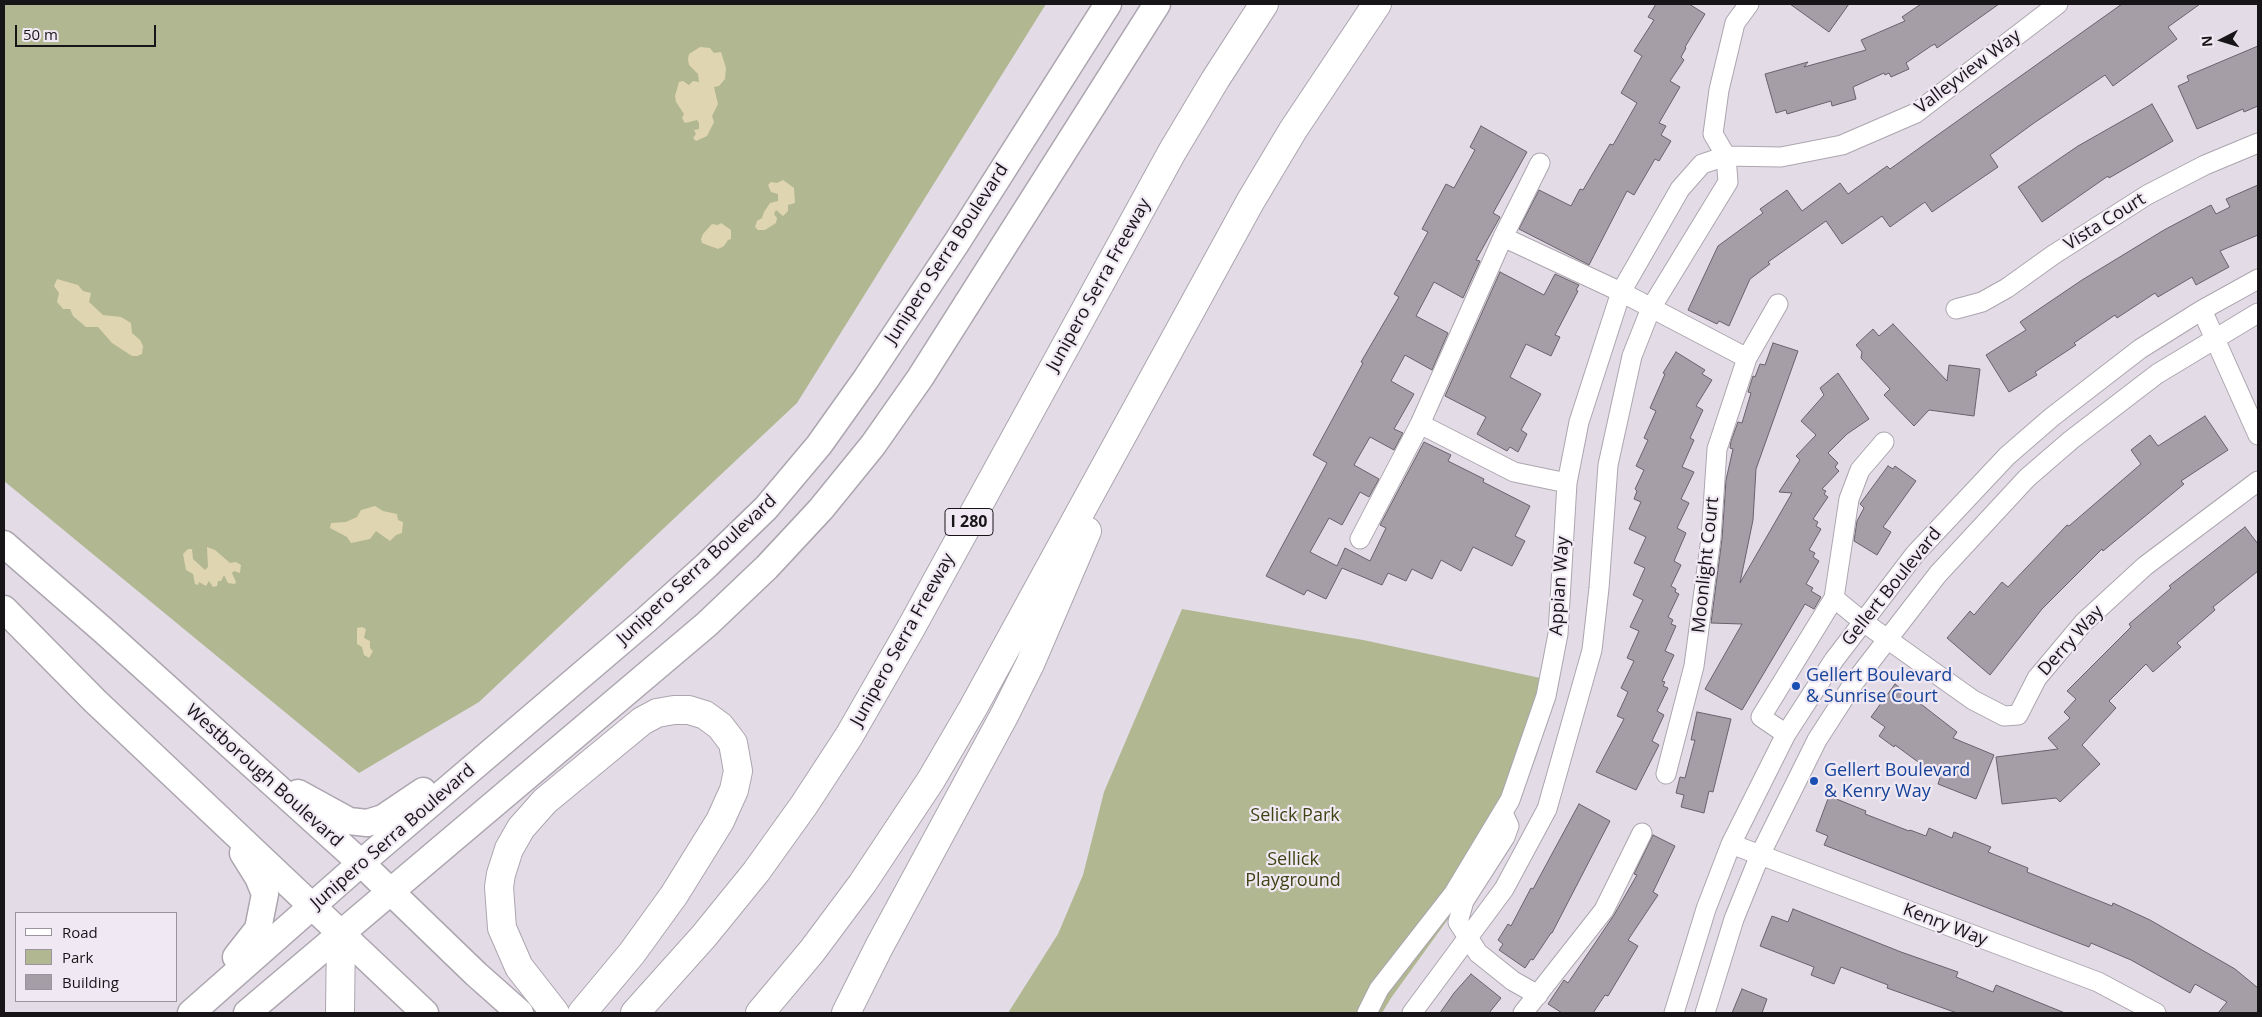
<!DOCTYPE html>
<html>
<head>
<meta charset="utf-8">
<style>
  body { margin:0 }
  #map { position:relative; width:2262px; height:1017px; overflow:hidden; background:#e3dce6; font-family:"Open Sans",sans-serif }
  canvas { display:block }
  .frame { position:absolute; inset:0; border:5px solid #181519; pointer-events:none }
  .legend { position:absolute; left:15px; top:912px; width:162px; height:90px; box-sizing:border-box; background:#f0e9f3; border:1px solid #9a949c; margin:0; padding:6px 9px; list-style:none; font-size:15px; color:#181519 }
  .legend li { display:flex; align-items:center; gap:10px; height:25px }
  .legend b { width:25px; border:1px solid #9a949c }
  .north { position:absolute; left:2197px; top:15px; width:50px; height:50px; -webkit-text-stroke:4px #f0e9f3; paint-order:stroke; rotate:265deg; font-size:14px; font-weight:700; line-height:20px; text-align:center; color:#181519 }
  .north::after { content:''; display:block; margin:auto; width:18px; height:22px; background:#181519; clip-path:polygon(50% 0,100% 100%,50% 72%,0 100%) }
  .scale { position:absolute; left:15px; top:25px; width:141px; height:22px; box-sizing:border-box; border:2px solid #181519; border-top:0; padding-left:6px; font-size:15px; line-height:18px; white-space:nowrap; color:#181519; -webkit-text-stroke:4px #f0e9f3; paint-order:stroke }
</style>
</head>
<body>
<div id="map">
<canvas width="2262" height="1017"></canvas>
<div class="frame"></div>
<ul class="legend">
<li><b style="height:6px;background:#fff"></b>Road</li>
<li><b style="height:14px;background:#b0b791"></b>Park</li>
<li><b style="height:14px;background:#a59ea7"></b>Building</li>
</ul>
<div class="north">N</div>
<div class="scale">50 m</div>
</div>
<script>
const context = document.querySelector('canvas').getContext('2d');
context.lineJoin = 'round';
function paint(path, color) { context.fillStyle = color; context.fill(path, 'evenodd'); }
const poly = rows => new Path2D(rows.map(r => 'M' + r).join(''));
function strokePath(path, color, width, dash) { context.strokeStyle = color; context.lineWidth = width; context.lineCap = dash ? 'butt' : 'round'; context.setLineDash(dash || []); context.stroke(path); }
function write(font, color, halo, rows, align = 'center') {
  context.font = font + ' "Open Sans",sans-serif'; context.lineWidth = 4.5; context.setLineDash([]); context.textBaseline = 'middle'; context.strokeStyle = halo; context.fillStyle = color; for (const [text, x, y, turn = 0] of rows) {
    context.save(); context.translate(x, y); context.rotate((+turn || 0) * Math.PI / 180); context.textAlign = isNaN(turn) ? turn : align; if (halo) context.strokeText(text, 0, 0); context.fillText(text, 0, 0); context.restore();
  }
}
const green = poly([
  [4,4,1046,4,797,403,479,702,359,773,4,481],
  [1182,609,1363,640,1559,682,1535,760,1514,809,1469,890,1391,998,1382,1013,1008,1013,1058,934,1083,875,1104,792]
]);
const sand = poly([
  [700,47,710,48,714,53,721,52,726,68,725,79,719,86,714,87,718,104,712,116,714,122,707,136,696,141,693,138,696,134,694,130,699,129,699,123,697,120,685,123,682,118,684,114,676,102,675,96,679,82,683,81,689,85,693,81,699,82,698,74,689,65,688,59,689,54],
  [783,180,794,188,795,203,788,205,788,211,783,216,776,210,774,214,777,218,776,223,765,230,758,230,755,227,757,221,762,218,764,212,770,203,778,201,778,194,771,192,768,185,771,182,777,183],
  [721,223,731,230,731,239,728,240,724,246,718,249,702,243,701,239,703,234,712,224,718,225],
  [57,279,78,285,83,291,91,293,89,302,103,315,121,317,131,323,132,333,140,340,143,346,142,354,137,356,132,356,112,343,98,327,86,327,73,316,70,309,63,309,57,302,59,293,54,286],
  [375,506,383,511,397,514,398,520,403,522,402,533,396,535,390,541,376,531,370,539,351,543,347,537,330,528,331,523,346,522,357,517,361,510],
  [207,547,215,550,230,563,236,562,241,565,240,573,234,571,232,573,236,582,235,584,228,583,224,575,221,581,218,581,217,586,213,587,209,581,206,586,199,582,198,585,195,584,193,574,186,570,183,554,188,549,192,549,193,559,205,570,208,567],
  [362,627,366,629,364,638,370,641,370,648,373,651,369,658,364,655,362,647,357,644,357,628]
]);
const building = poly([
  [1656,4,1689,4,1705,14,1685,47,1686,48,1681,57,1684,60,1670,81,1680,87,1659,123,1666,126,1661,135,1671,141,1659,161,1655,159,1634,195,1627,191,1589,265,1519,229,1539,190,1571,206,1580,189,1583,190,1610,144,1613,145,1637,103,1621,93,1642,56,1634,51,1654,20,1648,17,1656,4],
  [1790,4,1849,4,1829,32,1790,4],
  [1921,4,1999,4,1937,48,1935,44,1931,46,1906,63,1909,69,1891,77,1889,73,1885,75,1884,73,1853,87,1856,99,1832,106,1831,101,1787,114,1786,110,1776,113,1765,74,1808,62,1804,67,1866,50,1861,40,1905,21,1902,17,1921,4],
  [2122,4,2200,4,2168,27,2177,39,2113,86,2105,75,2034,123,1990,155,1998,167,1932,212,1925,202,1890,227,1882,216,1842,244,1826,221,1768,262,1770,264,1750,279,1729,326,1719,321,1717,324,1688,310,1718,246,1763,213,1760,209,1787,190,1802,211,1840,183,1848,194,1887,166,1890,169,1925,144,2122,4],
  [2258,46,2258,106,2244,112,2243,109,2197,129,2178,86,2189,81,2187,76,2258,46],
  [2152,104,2173,141,2109,178,2108,176,2042,222,2018,187,2078,146,2152,104],
  [1481,126,1527,152,1493,213,1500,217,1476,260,1480,261,1463,298,1434,282,1416,316,1448,333,1432,370,1405,355,1391,381,1414,394,1394,429,1403,433,1394,450,1370,437,1354,465,1379,479,1369,497,1360,492,1342,525,1329,518,1310,552,1337,566,1345,548,1370,561,1386,528,1380,525,1424,442,1451,455,1448,461,1484,479,1483,482,1530,506,1515,536,1525,541,1512,566,1473,547,1461,571,1441,560,1432,579,1412,569,1406,581,1388,573,1382,585,1342,568,1326,599,1307,590,1304,595,1266,576,1327,463,1313,455,1363,363,1361,362,1399,297,1394,294,1428,232,1422,229,1446,184,1454,188,1475,150,1470,147,1481,126],
  [2258,185,2258,235,2220,251,2229,267,2196,285,2192,277,2158,297,2155,293,2117,318,2115,315,2074,343,2076,345,2035,372,2037,375,2009,392,1986,355,2026,330,2020,322,2082,280,2164,230,2211,205,2216,214,2230,207,2226,199,2258,185],
  [1500,272,1544,295,1555,274,1579,285,1576,290,1578,291,1555,335,1560,337,1551,356,1526,344,1510,377,1541,394,1521,430,1527,434,1518,452,1510,447,1507,451,1477,434,1486,417,1445,396,1500,272],
  [1893,324,1947,381,1949,365,1980,369,1974,416,1929,410,1914,426,1884,395,1890,389,1861,358,1862,352,1856,345,1873,329,1879,336,1893,324],
  [1773,343,1798,351,1756,469,1753,520,1740,583,1792,493,1779,492,1800,460,1796,456,1816,435,1801,421,1824,395,1820,388,1838,373,1869,419,1847,434,1828,453,1838,463,1835,467,1839,471,1822,489,1826,491,1824,494,1828,497,1813,519,1818,522,1816,526,1821,529,1809,550,1815,553,1813,557,1819,561,1806,584,1813,588,1811,591,1821,597,1814,609,1805,604,1742,710,1705,689,1742,624,1711,623,1722,539,1726,480,1733,449,1730,448,1731,441,1738,422,1742,423,1751,393,1748,392,1753,376,1755,377,1760,364,1765,365,1773,343],
  [1676,352,1705,370,1702,374,1712,380,1696,406,1703,410,1690,438,1694,440,1682,467,1694,472,1681,499,1689,503,1677,528,1686,533,1674,561,1681,565,1671,586,1676,589,1675,592,1679,594,1668,617,1673,620,1671,624,1676,626,1665,651,1674,655,1662,681,1665,682,1663,686,1668,688,1657,711,1664,715,1652,741,1659,745,1636,790,1596,772,1624,719,1617,716,1628,692,1621,688,1634,661,1627,658,1639,631,1630,627,1643,600,1633,595,1645,568,1634,563,1646,537,1629,529,1641,502,1634,499,1637,491,1635,489,1644,470,1636,466,1648,440,1644,438,1656,411,1650,408,1665,374,1663,373,1676,352],
  [2205,416,2228,450,2181,481,2184,484,2103,551,2102,549,2042,609,1990,675,1947,638,1970,611,1974,615,2002,582,2008,587,2067,525,2069,526,2141,464,2131,450,2150,435,2158,446,2205,416],
  [1888,466,1893,469,1895,466,1916,481,1883,527,1891,532,1877,555,1854,541,1857,521,1864,508,1860,504,1888,466],
  [2245,527,2258,544,2258,571,2213,607,2215,610,2177,643,2181,647,2153,672,2146,664,2109,701,2116,708,2082,745,2100,764,2060,802,2056,798,2002,804,1996,757,2058,749,2048,738,2070,718,2064,712,2076,699,2067,691,2131,627,2129,624,2171,588,2169,586,2245,527],
  [1895,684,1957,732,1953,738,1994,755,1976,799,1938,784,1940,778,1895,745,1894,747,1879,736,1885,727,1871,717,1895,684],
  [1697,712,1731,719,1713,792,1709,791,1704,813,1681,807,1684,795,1676,793,1680,777,1685,778,1695,740,1691,740,1697,712],
  [1829,796,1866,811,1865,814,1909,831,1910,830,1926,836,1929,828,1952,838,1954,832,1991,847,1988,852,2028,868,2027,872,2112,906,2113,903,2150,920,2235,969,2258,988,2258,1013,2218,1013,2227,1002,2195,984,2190,993,2131,960,2091,943,2089,947,1824,845,1828,836,1816,831,1829,796],
  [1579,804,1610,821,1552,933,1551,933,1533,960,1531,959,1525,968,1499,950,1503,944,1498,940,1508,924,1511,926,1531,888,1533,889,1579,804],
  [1653,835,1675,846,1653,892,1658,895,1628,940,1638,946,1608,996,1605,995,1593,1013,1562,1013,1548,1004,1564,980,1568,983,1614,915,1637,875,1634,874,1653,835],
  [1793,909,1901,952,1958,972,1956,977,1993,992,1996,985,2065,1013,1957,1013,1887,988,1888,985,1841,967,1834,984,1811,975,1814,967,1760,946,1772,916,1788,922,1793,909],
  [1471,974,1501,998,1489,1013,1440,1013,1454,993,1471,974],
  [1742,989,1767,999,1762,1013,1732,1013,1742,989]
]);
const minor = poly([
  [1503,237,1621,292,1747,358],
  [1956,309,1982,302,2007,288,2053,255,2147,195,2205,165,2258,143],
  [2202,310,2258,435],
  [1420,424,1514,472,1567,483],
  [1360,539,1420,424,1503,237,1540,163],
  [1834,598,1862,621,1973,700,2004,716,2018,715,2037,678,2084,622,2145,566,2258,481],
  [1786,734,1761,717,1834,598,1849,499,1860,470,1884,442],
  [1666,774,1694,666,1711,538,1717,449,1747,358,1778,304],
  [1503,813,1509,826,1505,837,1464,901,1458,922,1478,953,1513,981,1538,995],
  [1731,844,2098,982,2156,1013],
  [1367,1013,1379,989,1454,893,1510,800,1546,696,1558,634,1567,483,1579,422,1621,292,1680,189,1702,164,1726,156,1781,157,1842,145,1916,113,2058,4],
  [1412,1013,1504,889,1547,809,1592,650,1599,588,1608,465,1632,356,1651,308,1728,182,1726,156,1713,134,1719,90,1735,23,1749,4],
  [1523,1013,1604,910,1642,833],
  [1674,1013,1706,909,1731,844,1786,734,1834,660,1915,554,2007,456,2052,417,2140,349,2202,310,2258,279],
  [1705,1013,1734,919,1760,855,1817,740,1853,684,1938,574,2027,478,2071,440,2157,374,2258,313]
]);
const secondary = poly([
  [4,544,104,631,361,863,476,974,520,1013],
  [4,609,95,701,425,1013],
  [298,793,349,821,367,823,383,818,423,791],
  [236,957,258,929,265,894,258,877,243,853],
  [191,1013,361,863,646,620,707,565,766,508,819,445,866,379,957,242,1108,4],
  [247,1013,707,624,767,567,821,509,873,445,920,378,1157,4]
]);
const motorway = poly([
  [340,1013,341,934],
  [555,1013,519,967,502,928,499,887,501,874,509,849,521,828,545,801,642,721,657,713,674,710,689,710,705,715,720,726,733,743,738,771,734,790,720,821,674,895,632,953,582,1013],
  [635,1013,704,936,756,872,804,805,849,736,911,628,1172,152,1215,80,1264,4],
  [760,1013,812,951,862,884,931,780,973,708,1250,202,1293,130,1377,4],
  [846,1013,879,947,1005,714,1030,664,1087,531]
]);
const markers = [
  [1796,686,5,"#1a4fb4"],
  [1814,781,5,"#1a4fb4"]
];
const shields = [
  [969,522,48]
];
const shieldNames = [
  ["I 280",969,522]
];
const streetNames = [
  ["Valleyview Way",1968,72,-37],
  ["Vista Court",2105,222,-32],
  ["Junipero Serra Boulevard",947,254,-57],
  ["Junipero Serra Freeway",1099,285,-61],
  ["Moonlight Court",1706,565,-84],
  ["Junipero Serra Boulevard",697,570,-43],
  ["Appian Way",1560,586,-86],
  ["Gellert Boulevard",1892,587,-51],
  ["Junipero Serra Freeway",903,640,-61],
  ["Derry Way",2071,641,-48],
  ["Westborough Boulevard",264,776,42],
  ["Junipero Serra Boulevard",393,837,-41],
  ["Kenry Way",1945,925,21]
];
const transitNames = [
  ["Gellert Boulevard",1806,676],
  ["& Sunrise Court",1806,697],
  ["Gellert Boulevard",1824,771],
  ["& Kenry Way",1824,792]
];
const parkNames = [
  ["Selick Park",1295,816],
  ["Sellick",1293,860],
  ["Playground",1293,881]
];
paint(green, '#b0b791');
paint(sand, '#dfd6b1');
paint(building, '#a59ea7');
strokePath(building, '#69626b', 1);
strokePath(minor, '#aca5af', 21);
strokePath(secondary, '#aca5af', 29);
strokePath(motorway, '#aca5af', 30);
strokePath(minor, '#fff', 19);
strokePath(secondary, '#fff', 26);
strokePath(motorway, '#fff', 28);
for (const [x, y, r, color] of markers) { const dot = new Path2D(); dot.arc(x, y, r, 0, 2 * Math.PI); context.fillStyle = color; context.fill(dot); strokePath(dot, '#f0e9f3', 2); }
for (const [x, y, w] of shields) { const box = new Path2D(); box.roundRect(x - w / 2, y - 13.5, w, 27, 4); context.fillStyle = '#f0e9f3'; context.fill(box); strokePath(box, '#181519', 1); }
write('bold 16px', '#181519', null, shieldNames);
write('18px', '#181519', '#f0e9f3', streetNames);
write('18px', '#164399', '#f0e9f3', transitNames, 'left');
write('18px', '#3d4312', '#f0e9f3', parkNames);
</script>
</body>
</html>
